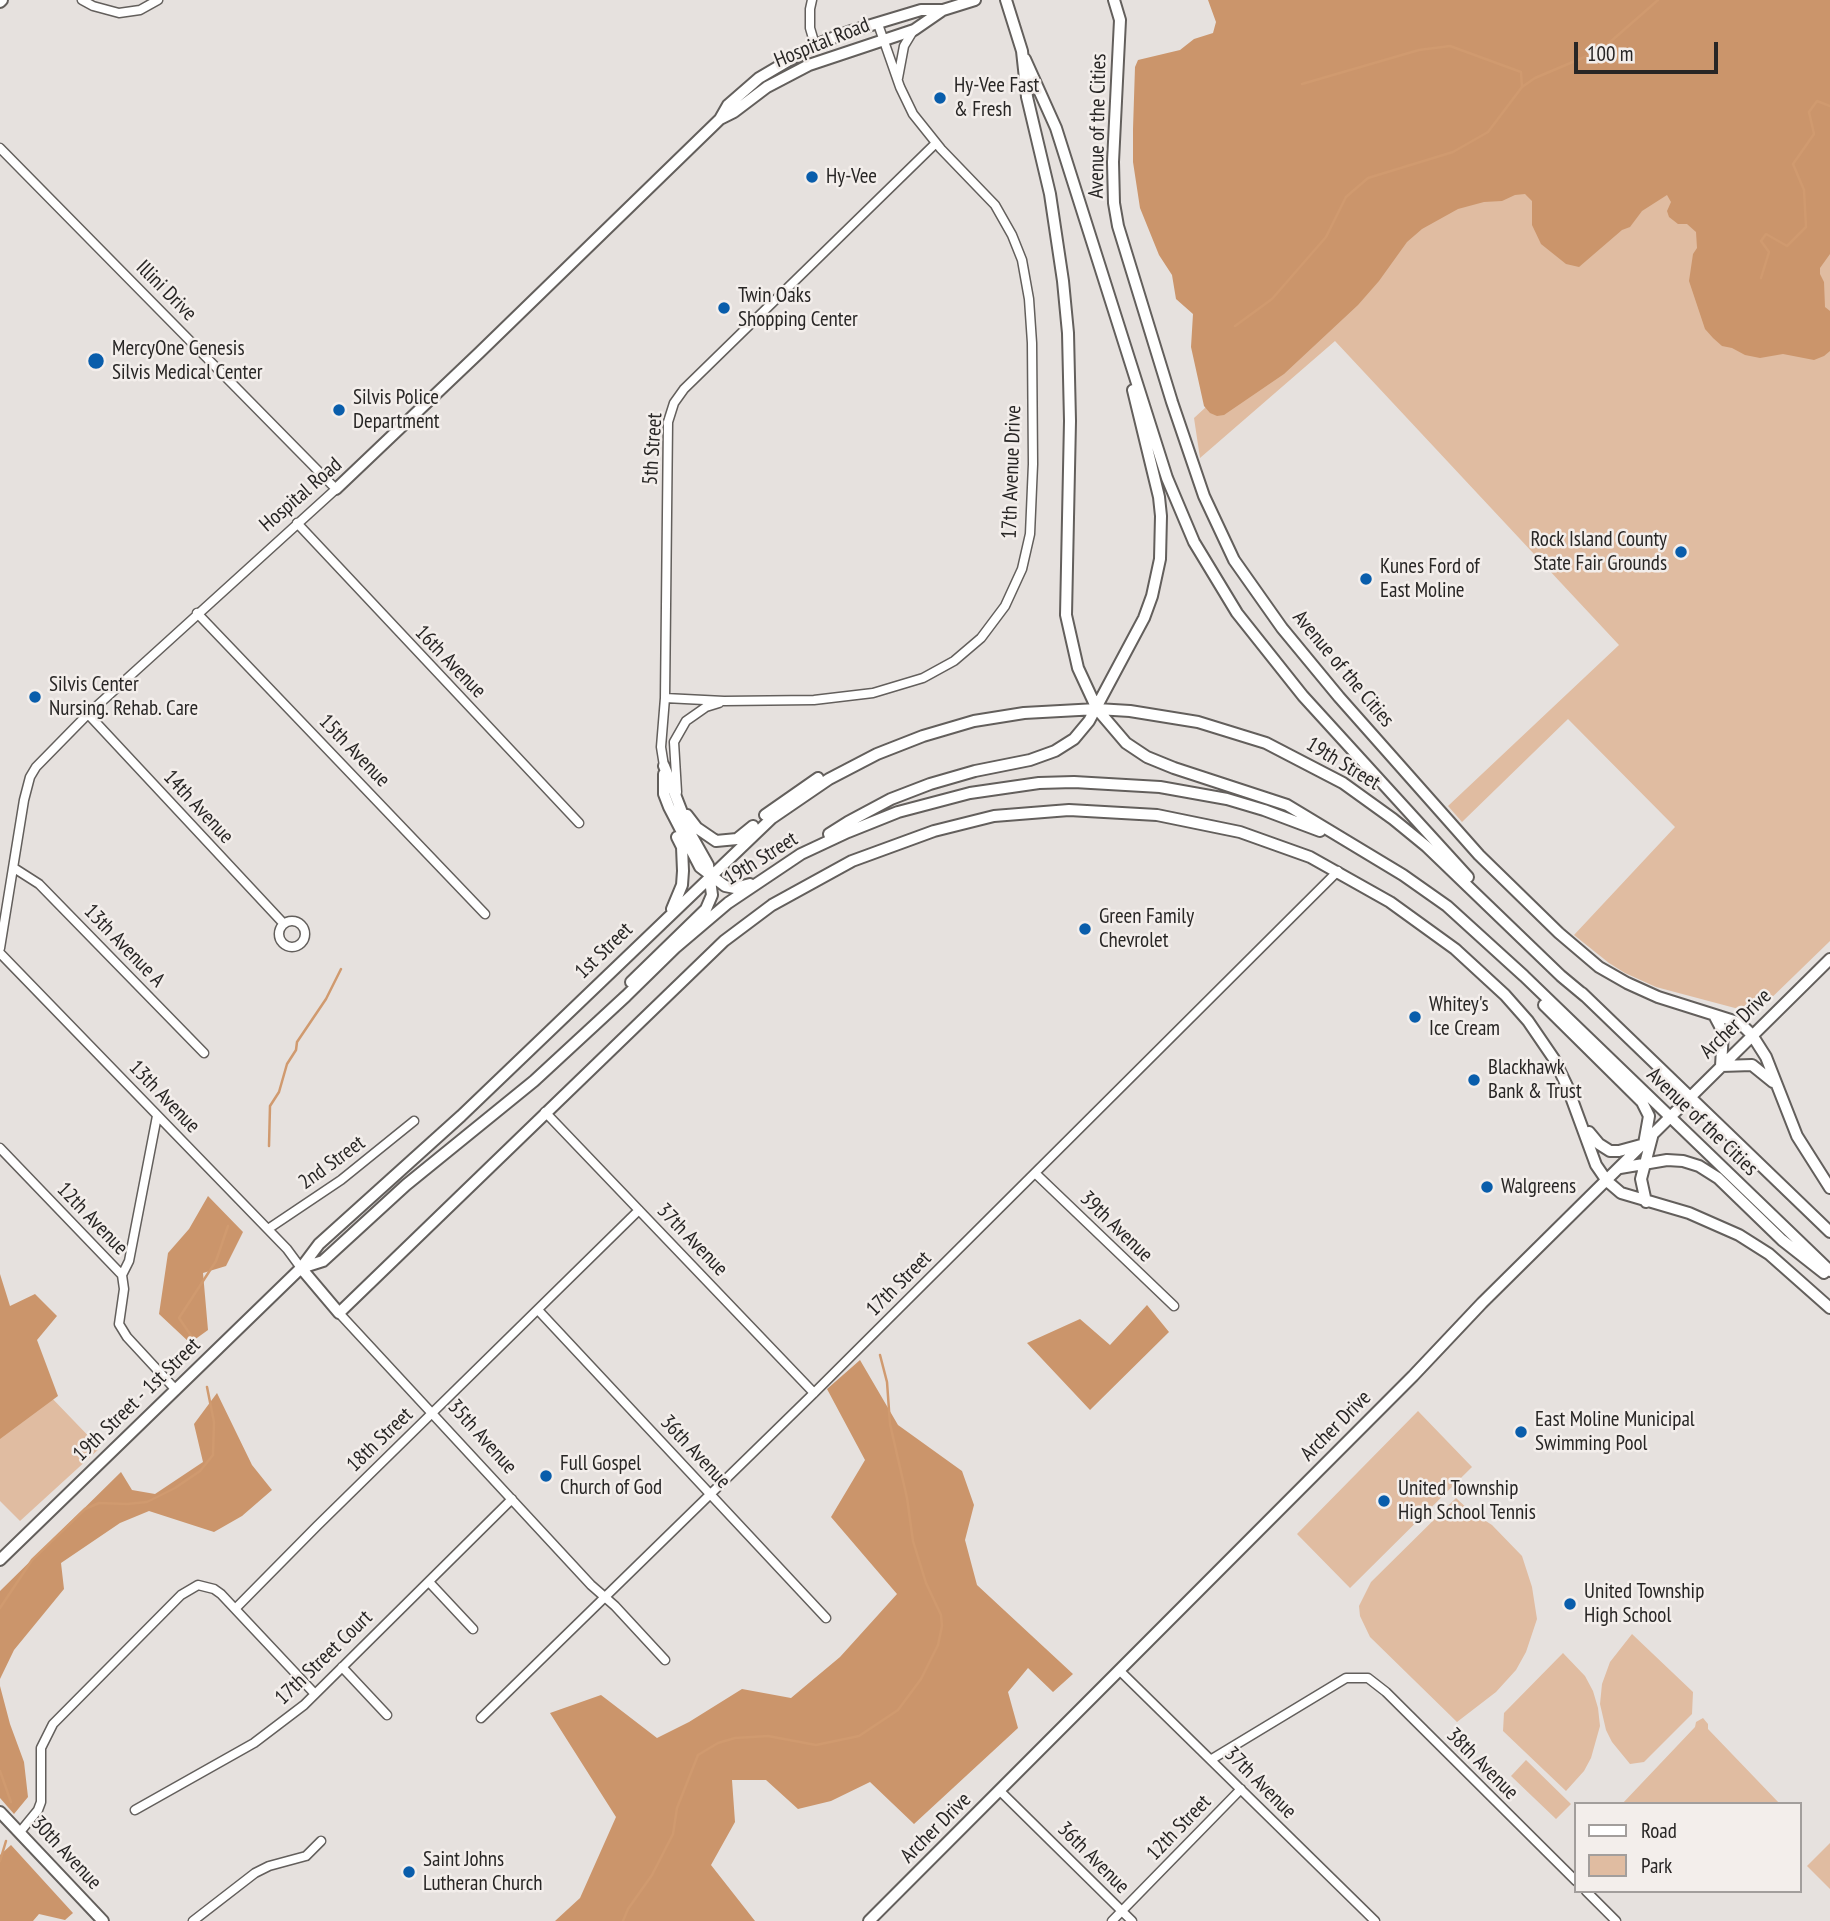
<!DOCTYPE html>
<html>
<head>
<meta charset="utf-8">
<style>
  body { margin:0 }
  #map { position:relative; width:1830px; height:1921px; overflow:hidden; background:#e6e1de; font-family:"PT Sans Narrow",sans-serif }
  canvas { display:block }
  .legend { position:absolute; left:1574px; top:1802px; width:228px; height:91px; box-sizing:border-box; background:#f3eeeb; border:2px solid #a29e9c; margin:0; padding:9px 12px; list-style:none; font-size:21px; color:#282625 }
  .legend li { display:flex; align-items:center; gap:14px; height:35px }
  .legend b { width:35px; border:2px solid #a29e9c }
  .scale { position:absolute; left:1574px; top:42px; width:144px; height:32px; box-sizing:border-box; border:4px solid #282625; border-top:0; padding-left:9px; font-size:21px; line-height:24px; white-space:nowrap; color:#282625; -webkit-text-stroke:5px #f3eeeb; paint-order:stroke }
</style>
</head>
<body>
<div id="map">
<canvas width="1830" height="1921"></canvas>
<ul class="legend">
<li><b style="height:9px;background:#fff"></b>Road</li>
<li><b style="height:19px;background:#e0bca1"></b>Park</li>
</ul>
<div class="scale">100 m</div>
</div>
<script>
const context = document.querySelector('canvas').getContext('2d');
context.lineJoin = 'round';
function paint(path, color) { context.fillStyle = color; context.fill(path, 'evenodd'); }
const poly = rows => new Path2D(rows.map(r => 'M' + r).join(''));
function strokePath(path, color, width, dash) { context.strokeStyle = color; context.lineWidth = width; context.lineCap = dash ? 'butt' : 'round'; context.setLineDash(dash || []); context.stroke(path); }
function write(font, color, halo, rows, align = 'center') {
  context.font = font + ' "PT Sans Narrow",sans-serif'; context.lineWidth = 5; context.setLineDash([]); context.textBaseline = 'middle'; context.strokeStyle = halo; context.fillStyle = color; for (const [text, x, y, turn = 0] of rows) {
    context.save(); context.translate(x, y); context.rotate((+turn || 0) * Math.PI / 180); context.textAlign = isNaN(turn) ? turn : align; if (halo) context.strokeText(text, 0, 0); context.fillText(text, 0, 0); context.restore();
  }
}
const green = poly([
  [1573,71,1830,235,1830,941,1762,1007,1759,1006,1750,1012,1656,987,1625,973,1609,963,1574,935,1675,827,1568,719,1462,822,1448,806,1619,645,1335,341,1200,458,1194,418],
  [47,1393,100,1448,20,1521,0,1501,0,1427],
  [1418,1411,1472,1467,1350,1588,1297,1534],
  [1456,1498,1470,1511,1492,1525,1522,1556,1532,1587,1537,1619,1526,1652,1516,1670,1496,1692,1457,1722,1370,1637,1360,1616,1359,1606,1371,1582],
  [1632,1634,1693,1692,1692,1714,1644,1762,1630,1764,1612,1742,1606,1730,1600,1704,1602,1684,1610,1662],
  [1563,1653,1585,1676,1593,1691,1598,1708,1600,1726,1591,1758,1584,1771,1566,1791,1503,1731,1504,1713],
  [1703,1718,1708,1724,1708,1729,1780,1804,1622,1804,1695,1727,1696,1722],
  [1526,1760,1571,1804,1556,1819,1511,1776],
  [1830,1843,1830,1889,1807,1866]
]);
const forest = poly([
  [1208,0,1830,0,1830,254,1820,268,1820,274,1824,282,1825,307,1830,311,1830,351,1824,356,1814,360,1783,354,1760,358,1745,355,1732,348,1722,346,1713,338,1705,329,1689,281,1693,254,1697,248,1696,232,1687,224,1678,224,1669,217,1667,211,1671,202,1667,195,1642,211,1630,227,1622,230,1579,267,1566,264,1541,244,1532,225,1532,201,1525,194,1515,195,1502,201,1484,202,1458,209,1422,229,1407,242,1379,281,1358,305,1284,374,1224,415,1217,416,1210,413,1204,406,1191,347,1193,314,1176,299,1172,275,1159,255,1140,208,1133,162,1133,129,1135,67,1138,60,1180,50,1194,39,1213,33,1216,22],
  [208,1196,243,1232,226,1266,203,1273,208,1330,190,1343,159,1314,168,1253,189,1229],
  [0,1274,10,1306,35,1294,57,1316,37,1340,58,1396,0,1439],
  [1147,1305,1169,1332,1090,1410,1027,1343,1080,1319,1110,1345],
  [860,1360,898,1425,962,1471,974,1505,965,1540,977,1585,1073,1674,1053,1692,1028,1668,1008,1692,1018,1728,914,1824,870,1782,831,1801,798,1809,766,1780,732,1780,735,1822,711,1865,755,1921,555,1921,580,1898,616,1817,550,1713,601,1695,657,1738,689,1722,742,1689,791,1698,840,1657,897,1594,831,1517,865,1460,827,1389],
  [217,1393,252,1465,272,1490,242,1516,214,1532,149,1511,120,1523,61,1563,64,1589,14,1650,0,1679,0,1591,121,1472,132,1490,155,1494,203,1462,194,1424],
  [0,1686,10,1724,24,1762,28,1797,14,1814,0,1798],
  [11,1845,73,1913,65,1920,39,1914,33,1921,0,1921,0,1855]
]);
const stream = poly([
  [1302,84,1419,50,1450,46,1521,72,1522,87],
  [1761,278,1769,252,1761,241,1766,234,1787,246,1806,227,1804,190,1793,164,1814,134,1809,112,1817,101,1830,106],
  [1235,326,1272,299,1326,237,1346,197,1368,178,1453,152,1488,132,1522,87,1535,78,1601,50,1658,0],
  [269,1146,270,1106,279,1092,287,1064,296,1050,297,1042,326,999,341,969],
  [192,1337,179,1318,216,1261,228,1226],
  [0,1608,32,1560,85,1509,99,1503,127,1504,147,1502,175,1488,200,1471,213,1455,214,1422,207,1387],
  [0,1771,11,1802],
  [0,1861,6,1841],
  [623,1921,628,1909,652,1875,673,1834,677,1808,698,1755,718,1743,735,1738,768,1736,816,1745,859,1736,898,1710,921,1679,938,1645,942,1626,941,1615,926,1583,913,1541,907,1498,890,1424,887,1382,880,1355]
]);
const street = poly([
  [82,0,93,6,119,13,140,10,158,0],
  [812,0,810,9,810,28,815,45],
  [898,78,904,46,913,31],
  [0,148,336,489,88,714,36,767,30,777,24,800,0,948],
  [297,523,579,823],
  [197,613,485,914],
  [665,698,724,701,814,700,873,693,923,678,954,661,981,638,1005,606,1022,569,1030,534,1033,464,1032,343,1029,299,1022,260,1012,235,995,205,941,149,913,114,900,87,878,24],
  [88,714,284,924],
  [664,766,661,747,665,698,668,422,674,403,684,389,936,143],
  [677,792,674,742,686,721,706,707,719,703],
  [14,868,39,884,204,1053],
  '279 934a13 13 0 1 1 26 0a13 13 0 1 1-26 0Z',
  [0,953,287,1249,301,1268],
  [545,1112,814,1393],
  [0,1148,122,1275,124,1289,119,1324,127,1337,176,1390],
  [1035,1173,1174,1306],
  [268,1229,341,1180,414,1121],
  [122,1275,129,1261,157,1116],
  [538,1310,826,1618],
  [339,1313,591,1585,615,1606,665,1660],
  [429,1582,473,1629],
  [236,1608,317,1526,639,1210],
  [342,1667,387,1715],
  [1119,1670,1375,1921],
  [481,1718,814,1393,1338,871],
  [1212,1759,1346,1678,1368,1678,1386,1692,1576,1881],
  [1000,1791,1132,1921],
  [135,1810,254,1743,304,1705,512,1499],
  [20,1832,38,1810,41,1802,41,1748,53,1724,181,1595,198,1585,214,1589,221,1594,315,1694],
  [1586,1891,1616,1921],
  [193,1921,255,1873,269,1866,306,1856,321,1841],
  [1112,1921,1241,1789]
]);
const secondary = poly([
  [1006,0,1022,51,1027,97,1050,194,1063,281,1068,333,1070,421,1066,615,1078,668,1097,709,1126,743,1147,757,1174,768,1287,805,1403,875,1447,906,1524,976,1830,1271],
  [1114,0,1120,20,1113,162,1114,203,1118,226,1172,402,1204,496,1234,560,1282,628,1339,697,1479,855,1559,933,1599,967,1627,983,1658,997,1734,1021,1743,1026,1752,1035,1766,1057,1797,1136,1830,1188],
  [0,2,2,0],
  [1025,59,1056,128,1167,478,1194,542,1237,613,1303,696,1468,877],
  [720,119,734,112,767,87,809,65,914,30,943,10,975,0],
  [336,489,479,353,720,119,728,105,759,78,815,45,848,32,921,10,943,10],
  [664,774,664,794,669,807,700,867,725,886,735,888,750,884],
  [687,815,697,828,716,841,737,839,753,826],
  [765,815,818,778],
  [829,834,848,822,891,799,930,784,975,771,1030,760,1055,751,1074,739,1089,721,1144,618,1152,596,1160,559,1161,516,1159,497,1133,390],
  [672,909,682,885,683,871,682,847,677,837],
  [631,982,706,909,712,895,708,865,690,833,664,766],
  [1582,993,1830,1232],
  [1544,1005,1642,1102,1649,1116,1644,1144],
  [1714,1015,1723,1032,1721,1066,1752,1065,1773,1082],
  [1589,1132,1599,1144,1610,1151,1619,1151,1641,1145],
  [1620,1168,1667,1160,1683,1161,1699,1166,1718,1178,1782,1240,1824,1273],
  [1646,1202,1641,1179,1652,1137],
  [301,1268,339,1313,724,941,772,905,852,861,934,831,994,816,1069,810,1157,815,1240,832,1310,857,1390,902,1455,949,1505,995,1528,1021,1554,1059,1567,1086,1596,1165,1607,1181,1621,1193,1689,1213,1739,1235,1769,1254,1830,1308],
  [301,1268,323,1261,406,1185,534,1081,626,996,675,948,728,903,801,854,848,832,898,812,970,793,1039,783,1074,782,1160,787,1227,799,1264,810,1320,831],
  [0,1560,301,1268,319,1244,461,1116,772,818,829,779,877,754,923,736,974,721,1024,713,1097,709,1130,711,1198,722,1266,743,1343,783,1393,819,1426,846,1561,976,1585,996],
  [0,1812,103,1921],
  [869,1921,1413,1376,1482,1303,1830,959]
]);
const markers = [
  [940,98,7,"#095dab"],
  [812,177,7,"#095dab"],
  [724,308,7,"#095dab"],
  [96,361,9,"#095dab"],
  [339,410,7,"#095dab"],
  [1681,552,7,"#095dab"],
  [1366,579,7,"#095dab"],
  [35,697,7,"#095dab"],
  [1085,929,7,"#095dab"],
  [1415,1017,7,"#095dab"],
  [1474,1080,7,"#095dab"],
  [1487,1187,7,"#095dab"],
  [1521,1432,7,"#095dab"],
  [546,1476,7,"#095dab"],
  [1384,1501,7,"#095dab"],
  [1570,1604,7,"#095dab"],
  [409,1872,7,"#095dab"]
];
const streetNames = [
  ["Hospital Road",822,43,-22],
  ["Avenue of the Cities",1098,126,-89],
  ["Illini Drive",166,291,45],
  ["5th Street",653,449,-86],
  ["17th Avenue Drive",1012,472,-88],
  ["Hospital Road",301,495,-41],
  ["16th Avenue",450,662,46],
  ["Avenue of the Cities",1343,669,50],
  ["15th Avenue",354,751,46],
  ["19th Street",1343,764,31],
  ["14th Avenue",198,807,47],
  ["19th Street",761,859,-32],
  ["13th Avenue A",124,946,46],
  ["1st Street",604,951,-44],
  ["Archer Drive",1736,1024,-44],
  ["13th Avenue",164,1097,46],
  ["Avenue of the Cities",1702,1122,44],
  ["2nd Street",332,1163,-36],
  ["12th Avenue",92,1219,46],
  ["39th Avenue",1116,1227,44],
  ["37th Avenue",692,1240,46],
  ["17th Street",899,1284,-45],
  ["19th Street - 1st Street",137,1400,-44],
  ["Archer Drive",1336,1426,-45],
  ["35th Avenue",482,1437,48],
  ["18th Street",380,1440,-44],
  ["36th Avenue",695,1452,47],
  ["17th Street Court",324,1658,-44],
  ["38th Avenue",1482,1764,45],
  ["37th Avenue",1260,1783,45],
  ["Archer Drive",936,1828,-45],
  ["12th Street",1179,1828,-46],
  ["30th Avenue",66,1853,47],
  ["36th Avenue",1093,1858,45]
];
const poiNames = [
  ["Hy-Vee Fast",954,86],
  ["& Fresh",954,110],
  ["Hy-Vee",826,177],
  ["Twin Oaks",738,296],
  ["Shopping Center",738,320],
  ["MercyOne Genesis",112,349],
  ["Silvis Medical Center",112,373],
  ["Silvis Police",353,398],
  ["Department",353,422],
  ["Rock Island County",1667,540,"right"],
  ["State Fair Grounds",1667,564,"right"],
  ["Kunes Ford of",1380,567],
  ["East Moline",1380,591],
  ["Silvis Center",49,685],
  ["Nursing. Rehab. Care",49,709],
  ["Green Family",1099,917],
  ["Chevrolet",1099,941],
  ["Whitey's",1429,1005],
  ["Ice Cream",1429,1029],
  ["Blackhawk",1488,1068],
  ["Bank & Trust",1488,1092],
  ["Walgreens",1501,1187],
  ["East Moline Municipal",1535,1420],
  ["Swimming Pool",1535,1444],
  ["Full Gospel",560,1464],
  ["Church of God",560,1488],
  ["United Township",1398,1489],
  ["High School Tennis",1398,1513],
  ["United Township",1584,1592],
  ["High School",1584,1616],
  ["Saint Johns",423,1860],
  ["Lutheran Church",423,1884]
];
paint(green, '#e0bca1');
paint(forest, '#cb956b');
strokePath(stream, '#d09a6f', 2.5);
strokePath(street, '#635f5c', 11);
strokePath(secondary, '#635f5c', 14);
strokePath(street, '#fff', 8);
strokePath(secondary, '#fff', 10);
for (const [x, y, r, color] of markers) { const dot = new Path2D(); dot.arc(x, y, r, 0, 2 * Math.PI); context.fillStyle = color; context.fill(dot); strokePath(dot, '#f3eeeb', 2.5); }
write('21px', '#282625', '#f3eeeb', streetNames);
write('21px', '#282625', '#f3eeeb', poiNames, 'left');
</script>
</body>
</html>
